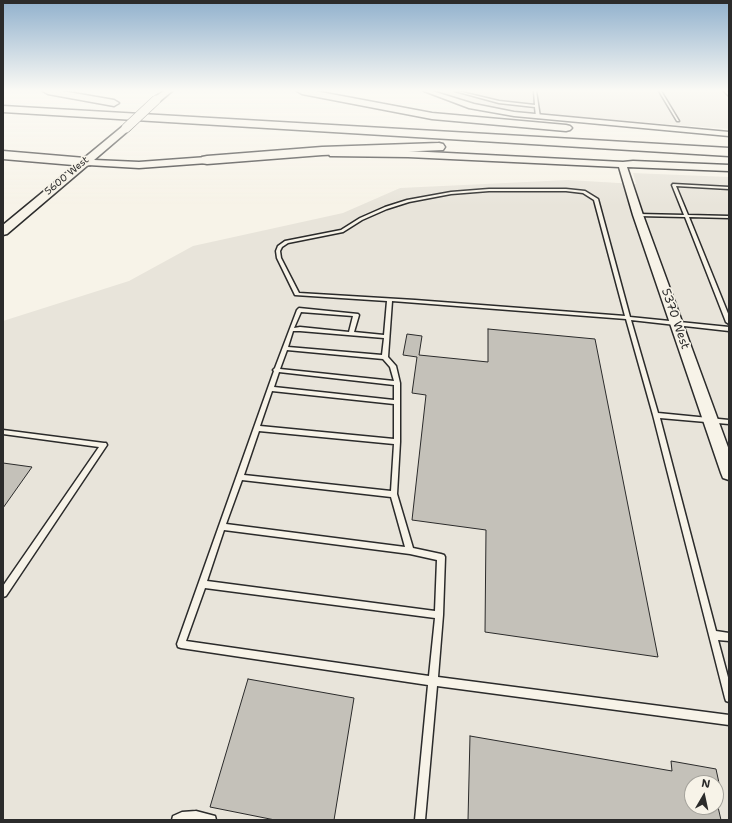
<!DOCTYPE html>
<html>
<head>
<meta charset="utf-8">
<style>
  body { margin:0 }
  #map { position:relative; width:732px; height:823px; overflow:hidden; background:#f7f3e8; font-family:"Shantell Sans",sans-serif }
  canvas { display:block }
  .frame { position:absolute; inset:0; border:4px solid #2b2b2b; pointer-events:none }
  .north { position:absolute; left:684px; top:775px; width:40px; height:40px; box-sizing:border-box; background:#f7f3e8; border:1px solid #a5a39c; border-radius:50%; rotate:9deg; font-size:11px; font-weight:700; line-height:16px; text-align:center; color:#2b2b2b }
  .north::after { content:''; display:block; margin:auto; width:14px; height:18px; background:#2b2b2b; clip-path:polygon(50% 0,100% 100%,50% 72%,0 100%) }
</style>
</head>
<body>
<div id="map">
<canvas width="732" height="823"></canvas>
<div class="frame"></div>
<div class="north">N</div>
</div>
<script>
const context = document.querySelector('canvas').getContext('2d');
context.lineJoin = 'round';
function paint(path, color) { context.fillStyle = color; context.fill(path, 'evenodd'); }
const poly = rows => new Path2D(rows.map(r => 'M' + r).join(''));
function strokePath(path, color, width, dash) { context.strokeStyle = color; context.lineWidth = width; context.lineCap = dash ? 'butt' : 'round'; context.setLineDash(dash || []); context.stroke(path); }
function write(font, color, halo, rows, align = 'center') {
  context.font = font + ' "Shantell Sans",sans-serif'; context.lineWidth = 3.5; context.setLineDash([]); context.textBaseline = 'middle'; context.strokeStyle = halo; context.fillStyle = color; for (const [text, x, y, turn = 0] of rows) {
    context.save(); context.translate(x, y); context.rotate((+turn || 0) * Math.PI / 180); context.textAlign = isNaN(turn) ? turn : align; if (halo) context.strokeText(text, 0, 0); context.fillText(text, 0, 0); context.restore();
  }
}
const built = poly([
  [436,91,729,91,729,129,524,113,468,102],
  [633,173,729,177,729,820,3,820,3,321,129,281,193,246,343,213,400,188,568,180,636,184],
  [692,783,716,783,716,807,692,807]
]);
const building = poly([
  [488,329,595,339,658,657,485,632,486,530,412,520,426,395,412,393,417,357,403,355,407,334,422,336,419,355,488,362,488,329],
  [3,463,32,467,3,508,3,463],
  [248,679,354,698,334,820,275,820,210,807,248,679],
  [470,736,672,771,671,761,716,769,719,783,692,783,692,807,718,807,721,820,468,820,470,736]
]);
const service = poly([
  [455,91,457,91,499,101,535,105,534,91,536,91,540,117,538,118,536,117,535,107,499,103,455,91],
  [659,91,661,91,679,121,677,121,659,91],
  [724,91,726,91,729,93,729,96,724,91],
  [673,184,729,187,729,189,676,186,688,215,729,216,729,218,689,217,729,316,729,324,726,322,685,217,638,216,636,215,638,214,684,215,672,185,673,184],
  [489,189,566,189,585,191,598,199,630,317,729,327,729,331,631,320,658,413,729,420,729,424,660,418,716,631,729,633,729,641,718,640,729,681,729,702,726,701,725,698,653,415,626,319,392,301,388,357,396,366,400,383,400,442,397,494,413,548,441,554,444,555,445,557,443,615,438,677,729,715,729,725,437,686,425,820,415,820,428,685,181,648,178,647,177,644,274,371,273,370,275,368,297,310,299,308,358,314,359,315,354,332,384,335,387,301,295,295,277,258,276,251,278,246,285,241,341,230,360,218,385,207,407,200,451,192,489,189],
  [489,191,566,191,583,193,594,200,625,316,415,300,299,293,281,258,280,251,282,247,288,243,343,232,362,220,387,209,409,202,451,194,489,191],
  [301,312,353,316,349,332,300,327,294,328,301,312],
  [293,331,300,331,384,338,382,355,288,347,293,331],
  [287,350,383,359,390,367,394,381,280,369,287,350],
  [279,372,394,385,394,400,274,387,279,372],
  [272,391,394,404,394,439,260,426,272,391],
  [259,431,394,444,391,491,244,475,259,431],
  [242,480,391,497,405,547,226,524,242,480],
  [224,530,410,554,437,560,435,611,207,581,224,530],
  [205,588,435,618,429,676,186,641,205,588],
  [3,430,104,443,106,443,107,445,6,596,3,597,3,586,99,447,3,434,3,430],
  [196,811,215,816,216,820,172,820,173,816,182,812,196,811]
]);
const tertiary = poly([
  [424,91,432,91,474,104,514,112,729,132,729,136,514,116,469,108,424,91],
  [333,151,408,151,623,162,633,161,729,165,729,171,627,167,643,215,729,450,729,480,723,478,721,473,633,215,619,167,408,157,330,156,329,154,333,151]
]);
const secondary = poly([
  [164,91,172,91,159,102,153,102,153,98,164,91],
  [126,125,130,128,129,130,94,160,139,162,207,157,212,160,207,163,139,168,88,165,7,234,3,235,3,225,123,126,126,125]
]);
const motorway = poly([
  [43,91,62,91,114,100,119,103,114,106,48,94,43,91],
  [297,91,315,91,432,113,566,125,570,126,572,128,570,130,566,131,432,119,302,94,297,91],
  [3,106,729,148,729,156,3,112,3,106],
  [439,143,443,144,445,147,443,150,322,155,207,164,202,163,201,160,202,157,207,156,322,147,439,143],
  [3,151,85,158,90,159,91,162,90,165,85,166,3,159,3,151]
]);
const secondaryBridge = poly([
  [126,128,156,100]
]);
const farStreetnames = [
  ["5600 West",67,176,-40]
];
const streetNames = [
  ["5370 West",675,319,71]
];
paint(built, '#e8e4da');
paint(building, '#c4c1b9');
strokePath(building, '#2b2b2b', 1);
strokePath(service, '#2b2b2b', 3);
strokePath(tertiary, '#2b2b2b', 3);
strokePath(secondary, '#2b2b2b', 3);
strokePath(motorway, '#2b2b2b', 3);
paint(service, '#f7f3e8');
paint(tertiary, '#f7f3e8');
paint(secondary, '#f7f3e8');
paint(motorway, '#f7f3e8');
strokePath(secondaryBridge, '#2b2b2b', 10, []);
strokePath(secondaryBridge, '#f7f3e8', 9);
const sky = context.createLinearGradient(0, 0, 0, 206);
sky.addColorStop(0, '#91b1cd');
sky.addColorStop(0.44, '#fbfaf5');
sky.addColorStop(1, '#fbfaf500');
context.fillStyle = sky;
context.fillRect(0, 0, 732, 206);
write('10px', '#2b2b2b', '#f7f3e8', farStreetnames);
write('12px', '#2b2b2b', '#f7f3e8', streetNames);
</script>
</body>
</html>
